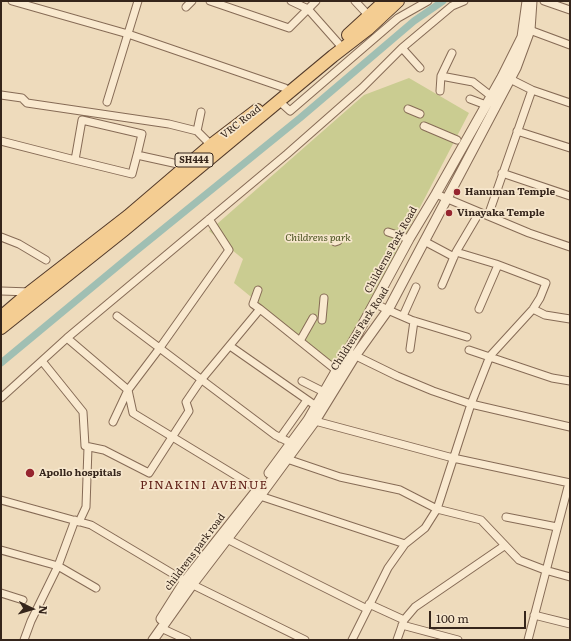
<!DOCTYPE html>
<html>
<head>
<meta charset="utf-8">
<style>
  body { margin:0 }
  #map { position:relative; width:571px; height:641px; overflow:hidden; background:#eedbbc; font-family:Literata,serif }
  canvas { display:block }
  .frame { position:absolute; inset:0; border:2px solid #35251b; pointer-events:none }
  .north { position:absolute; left:12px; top:589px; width:40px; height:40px; -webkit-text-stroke:3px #f6e6cc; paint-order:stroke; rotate:95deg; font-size:11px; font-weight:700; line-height:16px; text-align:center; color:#35251b }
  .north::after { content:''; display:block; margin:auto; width:14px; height:18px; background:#35251b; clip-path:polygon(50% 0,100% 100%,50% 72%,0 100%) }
  .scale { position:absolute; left:429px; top:611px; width:97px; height:18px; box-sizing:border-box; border:2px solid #35251b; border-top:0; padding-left:5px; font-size:12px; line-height:14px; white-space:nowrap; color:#35251b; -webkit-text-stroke:3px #f6e6cc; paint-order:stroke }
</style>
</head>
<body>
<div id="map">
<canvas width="571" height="641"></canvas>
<div class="frame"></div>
<div class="north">N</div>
<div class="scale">100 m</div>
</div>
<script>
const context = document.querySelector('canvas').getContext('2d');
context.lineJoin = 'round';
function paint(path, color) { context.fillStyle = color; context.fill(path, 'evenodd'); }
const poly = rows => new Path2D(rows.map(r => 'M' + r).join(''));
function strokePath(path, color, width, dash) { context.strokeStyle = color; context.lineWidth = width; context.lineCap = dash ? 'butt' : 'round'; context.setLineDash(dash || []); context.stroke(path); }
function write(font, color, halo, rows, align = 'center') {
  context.font = font + ' Literata,serif'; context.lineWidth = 3.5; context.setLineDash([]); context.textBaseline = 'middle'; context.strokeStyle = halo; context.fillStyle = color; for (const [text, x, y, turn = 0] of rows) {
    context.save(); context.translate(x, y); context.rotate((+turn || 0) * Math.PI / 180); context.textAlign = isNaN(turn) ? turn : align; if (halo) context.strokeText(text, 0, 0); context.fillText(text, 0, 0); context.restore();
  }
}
const green = poly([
  [409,78,469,113,337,367,234,283,243,259,209,231,364,95]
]);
const canal = poly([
  [1,363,136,251,300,118,414,21,443,1]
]);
const minor = poly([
  [12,1,128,34,285,88],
  [210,1,289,28,308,9,339,44],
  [291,1,308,9,316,1],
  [355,1,369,16],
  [544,1,570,10],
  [186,7,192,1],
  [527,29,570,45],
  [402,48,420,68],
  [441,76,473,82,491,96],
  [510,79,532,90,570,103],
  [440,91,441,76,452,53],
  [1,95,22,98,27,103,169,124,197,131,211,145],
  [470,99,486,105],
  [107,102,138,1],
  [280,102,290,111,398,18,428,1],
  [408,109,420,114],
  [424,126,457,140],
  [197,131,201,112],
  [517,131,570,148],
  [1,141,75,160,82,120,142,134,137,155,187,166],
  [75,160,132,174,137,155],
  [502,173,570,196],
  [436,194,529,233,570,247],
  [488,216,532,90],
  [209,219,229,250,159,349,128,390,133,413,258,489],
  [388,232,409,239],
  [1,237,19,244,46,260],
  [424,241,454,257],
  [335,242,338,241],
  [442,285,456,252],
  [258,290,253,304,260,309],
  [1,291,31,292],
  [374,303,388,310,411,320,467,337],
  [479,309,498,265],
  [533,309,545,315,570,319],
  [117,316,275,435,291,443],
  [403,316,416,287],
  [322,320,324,298],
  [67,338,128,390,113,422],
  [300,341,313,318],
  [230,346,316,406],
  [410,349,414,321],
  [469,350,552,378,570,381],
  [352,354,397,376,433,391,471,404,570,427],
  [42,361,83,412,85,446,104,450,149,473,189,411,186,402,201,380,260,309,336,370],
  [302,381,324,392],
  [1,398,67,338,287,154,362,88,402,48,452,6,464,1],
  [315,421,453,458,570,483],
  [280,438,307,400],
  [287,459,340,477,400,490,437,509,481,520,519,560,545,570,570,577],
  [260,496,405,544],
  [1,500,91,525,185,581,305,640],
  [506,517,557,527],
  [79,522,86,507,88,447],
  [227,539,367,609],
  [1,550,58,566,96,588],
  [1,593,23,600],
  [369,604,404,620],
  [534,615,570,624],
  [402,625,458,640],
  [161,628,187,640],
  [24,640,31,621,58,566,75,520],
  [352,640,388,568,405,544,425,528,437,509,471,404,490,356,533,309,540,298,546,283,496,264,456,252,479,213],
  [397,640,404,620,415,607,504,546],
  [528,640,569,483]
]);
const tertiary = poly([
  [269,473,308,420,358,333,409,239,436,194,502,77,522,37,527,1],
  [161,619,185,581,261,485],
  [153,640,192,585,260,496,315,421,355,356,388,310,516,68,530,30,532,1]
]);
const primary = poly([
  [348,35,385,1],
  [1,317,30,292,128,216,211,145,257,110],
  [1,328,124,230,333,56,368,29,398,1]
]);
const markers = [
  [457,192,4,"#96252f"],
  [449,213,4,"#96252f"],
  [30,473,5,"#96252f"]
];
const shields = [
  [194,160,38]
];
const shieldNames = [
  ["SH444",194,160]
];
const streetNames = [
  ["VRC Road",241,122,-38],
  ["Childerns Park Road",391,250,-61],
  ["Childrens Park Road",360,329,-57],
  ["childrens park road",195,552,-53]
];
const poiNames = [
  ["Hanuman Temple",465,192],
  ["Vinayaka Temple",457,213],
  ["Apollo hospitals",39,473]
];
const parkNames = [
  ["Childrens park",318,238]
];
const quarterNames = [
  ["PINAKINI AVENUE",204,485]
];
paint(green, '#cacc91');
strokePath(canal, '#a0bfb3', 7);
strokePath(minor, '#866b56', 9);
strokePath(tertiary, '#866b56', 11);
strokePath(primary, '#533a2a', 14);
strokePath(minor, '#f9e9cf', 7);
strokePath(tertiary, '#f9e9cf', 9);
strokePath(primary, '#f4cd92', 12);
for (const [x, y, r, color] of markers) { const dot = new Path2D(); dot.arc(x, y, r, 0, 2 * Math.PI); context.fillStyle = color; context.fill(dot); strokePath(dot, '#f6e6cc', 1.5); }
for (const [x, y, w] of shields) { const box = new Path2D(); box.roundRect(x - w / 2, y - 7, w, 14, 3); context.fillStyle = '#f6e6cc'; context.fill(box); strokePath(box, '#35251b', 1); }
write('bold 9px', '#35251b', null, shieldNames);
write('10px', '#35251b', '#f6e6cc', streetNames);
write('bold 10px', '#35251b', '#f6e6cc', poiNames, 'left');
write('italic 10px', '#4a5221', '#f6e6cc', parkNames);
context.letterSpacing = '1px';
write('12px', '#622219', '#f6e6cc', quarterNames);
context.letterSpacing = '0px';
</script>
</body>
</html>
